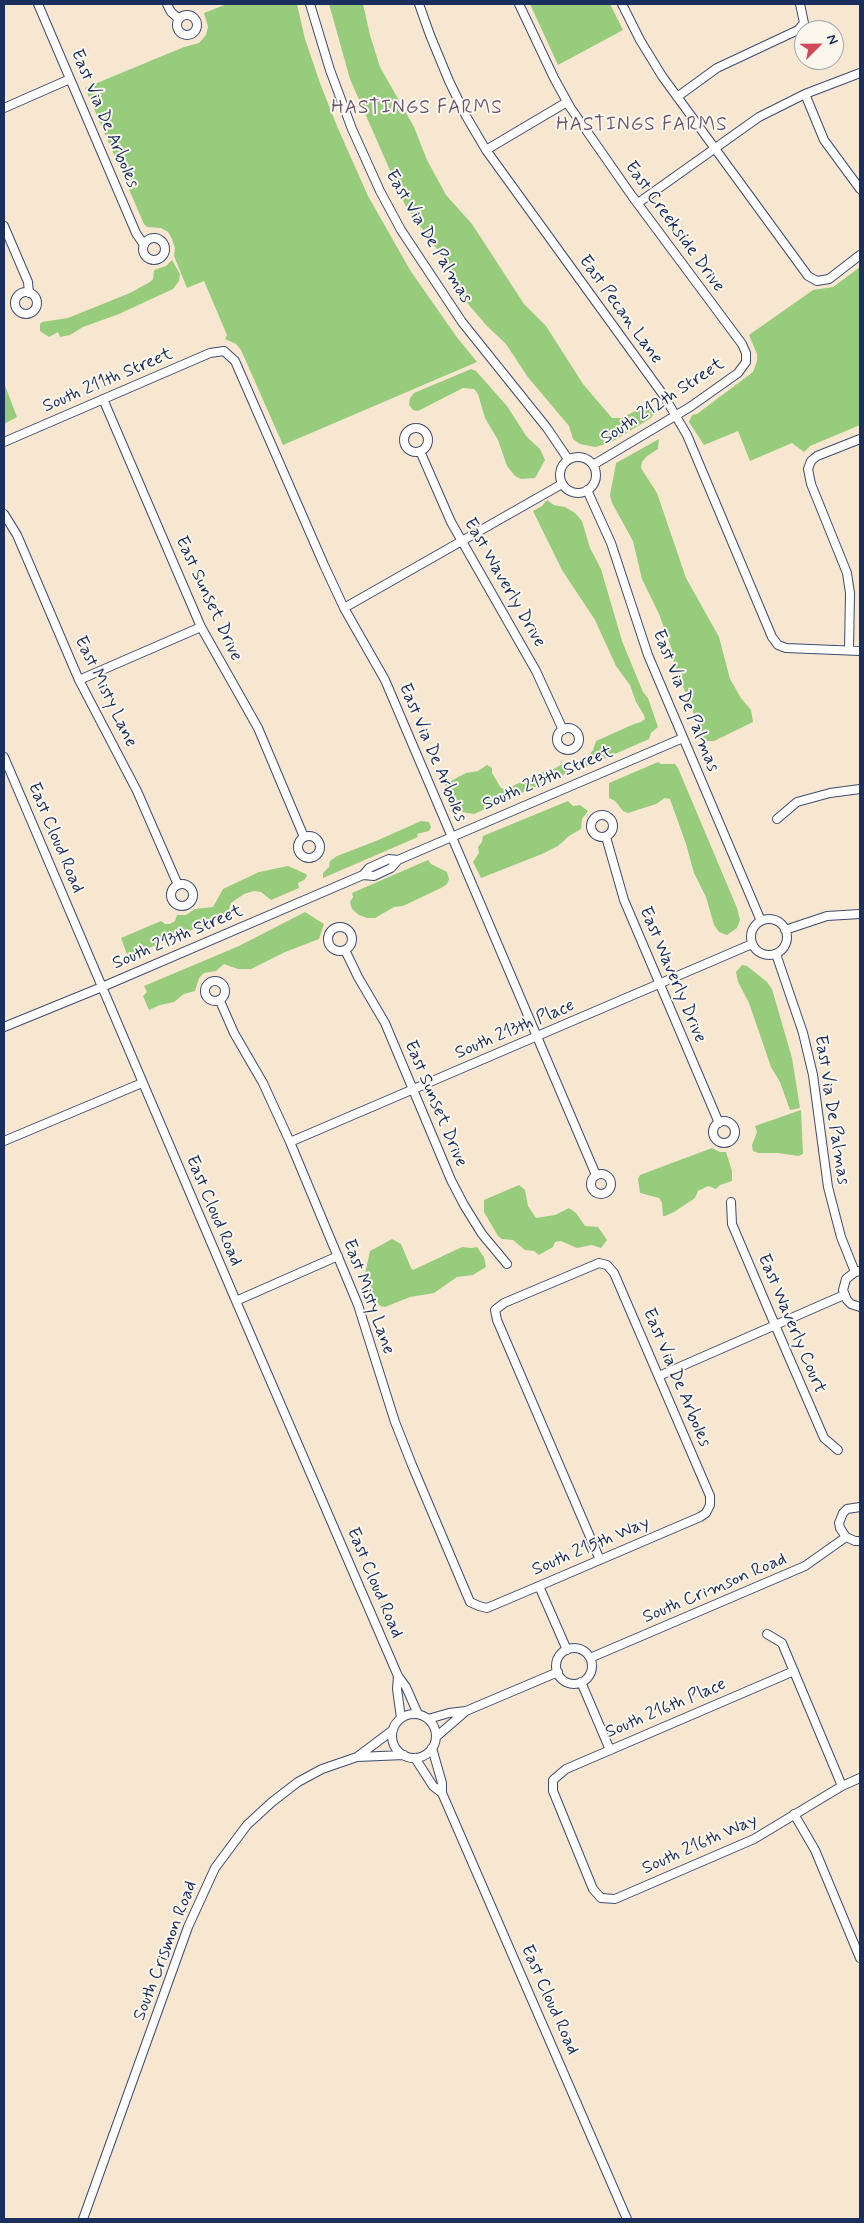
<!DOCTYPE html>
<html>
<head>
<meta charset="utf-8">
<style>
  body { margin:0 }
  #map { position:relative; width:864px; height:2223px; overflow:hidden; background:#f7e7d1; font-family:Mynerve,sans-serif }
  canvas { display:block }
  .frame { position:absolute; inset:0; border:5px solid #1b2f5e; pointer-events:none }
  .north { position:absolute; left:794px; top:20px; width:50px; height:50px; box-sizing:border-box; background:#fbf7ec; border:1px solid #a1a7b3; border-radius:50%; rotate:67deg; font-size:14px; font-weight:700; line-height:20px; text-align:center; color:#1b2f5e }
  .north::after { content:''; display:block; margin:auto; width:18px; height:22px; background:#d1495b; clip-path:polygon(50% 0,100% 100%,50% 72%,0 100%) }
</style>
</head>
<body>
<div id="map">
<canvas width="864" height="2223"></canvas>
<div class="frame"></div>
<div class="north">N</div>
</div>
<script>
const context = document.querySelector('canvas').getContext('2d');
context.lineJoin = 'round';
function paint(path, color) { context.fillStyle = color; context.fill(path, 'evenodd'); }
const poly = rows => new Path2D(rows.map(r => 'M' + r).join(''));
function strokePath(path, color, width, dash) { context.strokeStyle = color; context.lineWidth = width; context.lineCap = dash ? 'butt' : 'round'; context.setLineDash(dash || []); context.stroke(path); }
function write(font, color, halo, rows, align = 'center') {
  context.font = font + ' Mynerve,sans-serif'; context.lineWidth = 4; context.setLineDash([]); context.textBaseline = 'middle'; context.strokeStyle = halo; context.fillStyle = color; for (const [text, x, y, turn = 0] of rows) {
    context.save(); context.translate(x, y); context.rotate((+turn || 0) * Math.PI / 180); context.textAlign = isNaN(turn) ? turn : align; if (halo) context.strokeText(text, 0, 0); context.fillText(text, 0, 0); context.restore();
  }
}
const green = poly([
  [227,4,297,4,305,39,320,83,337,126,368,196,410,270,456,336,477,362,283,445,241,350,236,344,225,339,227,335,204,281,187,288,174,256,175,248,172,239,168,232,161,228,147,227,144,224,85,88,184,47,199,43,206,35,208,27,204,13],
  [329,4,363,4,370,35,380,67,414,127,427,160,446,195,472,224,524,304,546,326,583,384,612,418,622,418,637,410,649,407,655,411,651,418,610,443,595,447,580,444,573,439,569,426,527,376,506,344,487,326,468,304,453,281,442,256,406,207,350,79],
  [530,4,610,4,623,30,558,65],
  [172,260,180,274,179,281,173,289,119,314,83,327,70,335,60,337,58,332,49,337,40,331,40,324,42,322,68,318,130,293,150,282,153,279,154,270,166,266],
  [860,267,860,425,810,446,804,452,792,443,750,461,738,431,704,445,689,422,692,415,697,414,753,372,757,361,757,354,749,335,813,290,833,287],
  [471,369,476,371,507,406,527,437,540,449,545,460,535,478,521,479,515,476,507,466,498,440,485,418,478,394,474,389,463,388,418,411,413,410,409,405,410,398,414,393],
  [4,383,17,417,4,424],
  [659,439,658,449,647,456,642,462,641,468,657,493,686,578,719,637,730,679,741,698,751,710,753,722,714,741,705,741,698,732,692,707,675,669,671,647,659,614,642,579,633,541,612,503,610,495,616,463],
  [547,500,554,505,565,507,575,513,582,521,590,548,601,569,622,641,643,692,648,698,658,727,651,733,649,739,583,768,584,761,593,750,596,741,634,724,641,722,645,719,644,715,636,702,630,685,616,666,595,620,562,570,533,511,542,506],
  [658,762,661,764,675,764,678,768,737,908,740,920,737,928,727,935,719,932,714,925,706,897,694,873,686,844,670,799,665,798,656,804,628,813,623,811,615,801,609,798,609,783],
  [564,763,567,766,565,774,474,814,462,812,455,808,445,784,466,773,478,771,487,765,492,768,492,773,501,788,506,789,545,771,554,769],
  [568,801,573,806,580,805,588,811,582,819,581,829,569,836,558,846,542,854,481,878,473,862,479,853,478,847,482,842,483,836],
  [421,821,429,822,431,827,429,831,417,834,418,837,323,878,323,873,329,867,330,861,337,856,376,841],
  [428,860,431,864,447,872,449,879,447,884,441,888,403,906,394,907,375,918,367,918,359,915,352,909,350,902,353,897,352,893],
  [288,866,306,874,307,876,304,880,298,883,299,888,271,900,261,892,254,891,244,894,231,903,227,915,128,957,121,938,161,921,165,924,170,924,175,921,177,915,186,915,195,909,213,907,223,889,259,872],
  [305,912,324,924,319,939,285,952,251,969,238,969,224,964,216,971,204,973,199,978,195,991,184,994,174,1002,160,1005,149,1010,143,996,147,992,144,986,239,946],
  [742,965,747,966,767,982,772,989,792,1058,800,1108,790,1110,780,1082,771,1067,749,1003,738,982,736,972],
  [801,1110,803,1154,798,1156,778,1153,758,1153,753,1151,752,1145,757,1132,755,1126],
  [712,1148,720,1152,726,1152,732,1171,732,1181,720,1185,716,1189,708,1186,698,1191,695,1198,674,1212,665,1216,663,1216,662,1203,659,1198,640,1193,638,1179,640,1175],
  [519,1185,525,1190,528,1206,536,1218,555,1215,569,1208,576,1213,585,1226,598,1227,607,1240,601,1248,592,1245,577,1248,561,1241,555,1242,553,1247,539,1255,534,1251,525,1250,513,1240,502,1239,498,1236,484,1212,484,1200],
  [392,1239,401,1244,411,1268,413,1270,462,1247,472,1248,477,1247,484,1257,486,1267,473,1275,457,1277,434,1293,410,1297,385,1307,380,1306,366,1284,365,1274,370,1251]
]);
const street = poly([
  [38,4,136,233,144,245],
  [167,4,171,12,179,19],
  [310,4,330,70,352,129,380,191,401,230,462,322,547,428,568,459],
  [419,4,430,35,449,81,466,116,486,150,664,396,687,435,772,637,778,645,786,648,860,651],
  [519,4,554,78,570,107,632,196,742,344,746,353,746,362,738,373,690,407,593,465],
  [622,4,640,40,662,76,808,276,817,281,829,279,860,255],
  '177 25a10 10 0 1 1 20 0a10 10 0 1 1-20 0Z',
  [805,94,824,140,860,189],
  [677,97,717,68,798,30,804,23,800,4],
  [4,108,70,79],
  [486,150,567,102],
  [638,203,759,117,805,94,860,73],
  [4,226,28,282,29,293],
  '143 249a11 11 0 1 1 22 0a11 11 0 1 1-22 0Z',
  '15 303a11 11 0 1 1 22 0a11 11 0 1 1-22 0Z',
  [103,399,201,627,258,728,304,837],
  '404 440a12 12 0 1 1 24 0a12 12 0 1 1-24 0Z',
  [4,442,210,353,224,351,235,361,324,565,344,608,385,680,596,1175],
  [420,451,451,522,536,671,563,730],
  '560 475a18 18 0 1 1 36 0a18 18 0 1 1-36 0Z',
  [587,490,611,543,648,655,761,921],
  [4,514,17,535,79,680,137,791,178,885],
  [344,608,562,484],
  [849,650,850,593,847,573,811,484,808,469,811,461,817,456,860,439],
  [79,680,201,627],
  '557 739a11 11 0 1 1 22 0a11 11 0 1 1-22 0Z',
  [4,757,236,1301,398,1676,406,1687,418,1714],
  '591 826a11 11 0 1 1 22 0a11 11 0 1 1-22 0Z',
  [777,819,797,802,830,793,860,789],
  '298 847a11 11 0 1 1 22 0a11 11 0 1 1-22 0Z',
  [606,837,624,900,719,1123],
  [363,875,374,876,391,868,398,860,683,738],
  '171 895a11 11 0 1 1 22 0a11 11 0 1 1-22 0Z',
  '751 937a18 18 0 1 1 36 0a18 18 0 1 1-36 0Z',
  '328 939a12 12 0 1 1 24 0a12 12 0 1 1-24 0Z',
  [785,930,827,916,860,914],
  [345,950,358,977,385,1023,451,1180,464,1205,482,1234,507,1264],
  [776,954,803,1033,813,1075,828,1187,841,1237,855,1272],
  '205 991a10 10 0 1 1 20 0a10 10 0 1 1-20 0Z',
  [220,1001,234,1033,263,1083,290,1142,358,1305,395,1422,412,1465,470,1602,479,1606,487,1608,539,1586,700,1517,706,1513,710,1505,710,1496,614,1273,607,1265,599,1263,504,1303,495,1310,497,1320,600,1560],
  [4,1027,102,987,363,875,369,868,389,859,398,860],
  '713 1132a11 11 0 1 1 22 0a11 11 0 1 1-22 0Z',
  [4,1141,142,1083],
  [290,1142,752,944],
  '591 1184a10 10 0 1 1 20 0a10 10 0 1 1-20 0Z',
  [731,1202,732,1224,775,1325,824,1438,838,1450],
  [860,1271,855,1272,846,1279,843,1290,847,1300,851,1304,860,1307],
  [236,1301,338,1256],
  [659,1376,844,1295],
  [860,1507,847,1509,843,1513,839,1523,840,1528,846,1537,855,1541,860,1541],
  [539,1586,567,1650],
  [767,1634,782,1643,842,1786],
  '556 1666a18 18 0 1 1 36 0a18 18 0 1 1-36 0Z',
  [590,1658,805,1566,846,1537],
  [794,1671,566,1769,553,1780,553,1791,593,1889,601,1898,615,1899,754,1839,842,1786,860,1778],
  [398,1676,397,1689,401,1718],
  [581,1682,610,1750],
  '392 1736a22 22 0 1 1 44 0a22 22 0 1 1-44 0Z',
  [428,1719,449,1713,466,1711,558,1672],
  [436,1737,466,1711],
  [432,1748,442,1783,442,1793,627,2219],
  [357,1757,393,1730],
  [415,1758,433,1786,442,1793],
  [794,1814,815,1850,860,1958],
  [83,2219,188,1927,215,1868,247,1825,272,1802,298,1782,322,1769,357,1757,404,1755]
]);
const streetNames = [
  ["East Via De Arboles",104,119,67],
  ["East Creekside Drive",674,227,54],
  ["East Via De Palmas",428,237,59],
  ["East Pecan Lane",620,310,54],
  ["South 211th Street",108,381,-23],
  ["South 212th Street",663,402,-33],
  ["East Waverly Drive",504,583,60],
  ["East Sunset Drive",208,599,65],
  ["East Misty Lane",105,692,64],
  ["East Via De Palmas",685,701,68],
  ["East Via De Arboles",432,753,67],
  ["South 213th Street",548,779,-23],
  ["East Cloud Road",55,838,67],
  ["South 213th Street",178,938,-23],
  ["East Waverly Drive",672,975,67],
  ["South 213th Place",515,1030,-23],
  ["East Sunset Drive",435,1104,67],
  ["East Via De Palmas",831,1110,81],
  ["East Cloud Road",213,1211,67],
  ["East Misty Lane",368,1297,70],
  ["East Waverly Court",791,1324,67],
  ["East Via De Arboles",676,1378,67],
  ["South 215th Way",591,1547,-23],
  ["East Cloud Road",374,1583,67],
  ["South Crimson Road",715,1589,-23],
  ["South 216th Place",666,1709,-23],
  ["South 216th Way",700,1845,-24],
  ["South Crismon Road",166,1951,-69],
  ["East Cloud Road",549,2000,66]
];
const neighbourhoodNames = [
  ["HASTINGS FARMS",417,109],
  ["HASTINGS FARMS",642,126]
];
paint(green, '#97cc7d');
strokePath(street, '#3c4b6f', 10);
strokePath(street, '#fff', 8);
write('18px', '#1b2f5e', '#fbf7ec', streetNames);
context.letterSpacing = '1px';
write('19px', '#665471', '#fbf7ec', neighbourhoodNames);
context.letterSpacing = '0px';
</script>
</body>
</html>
